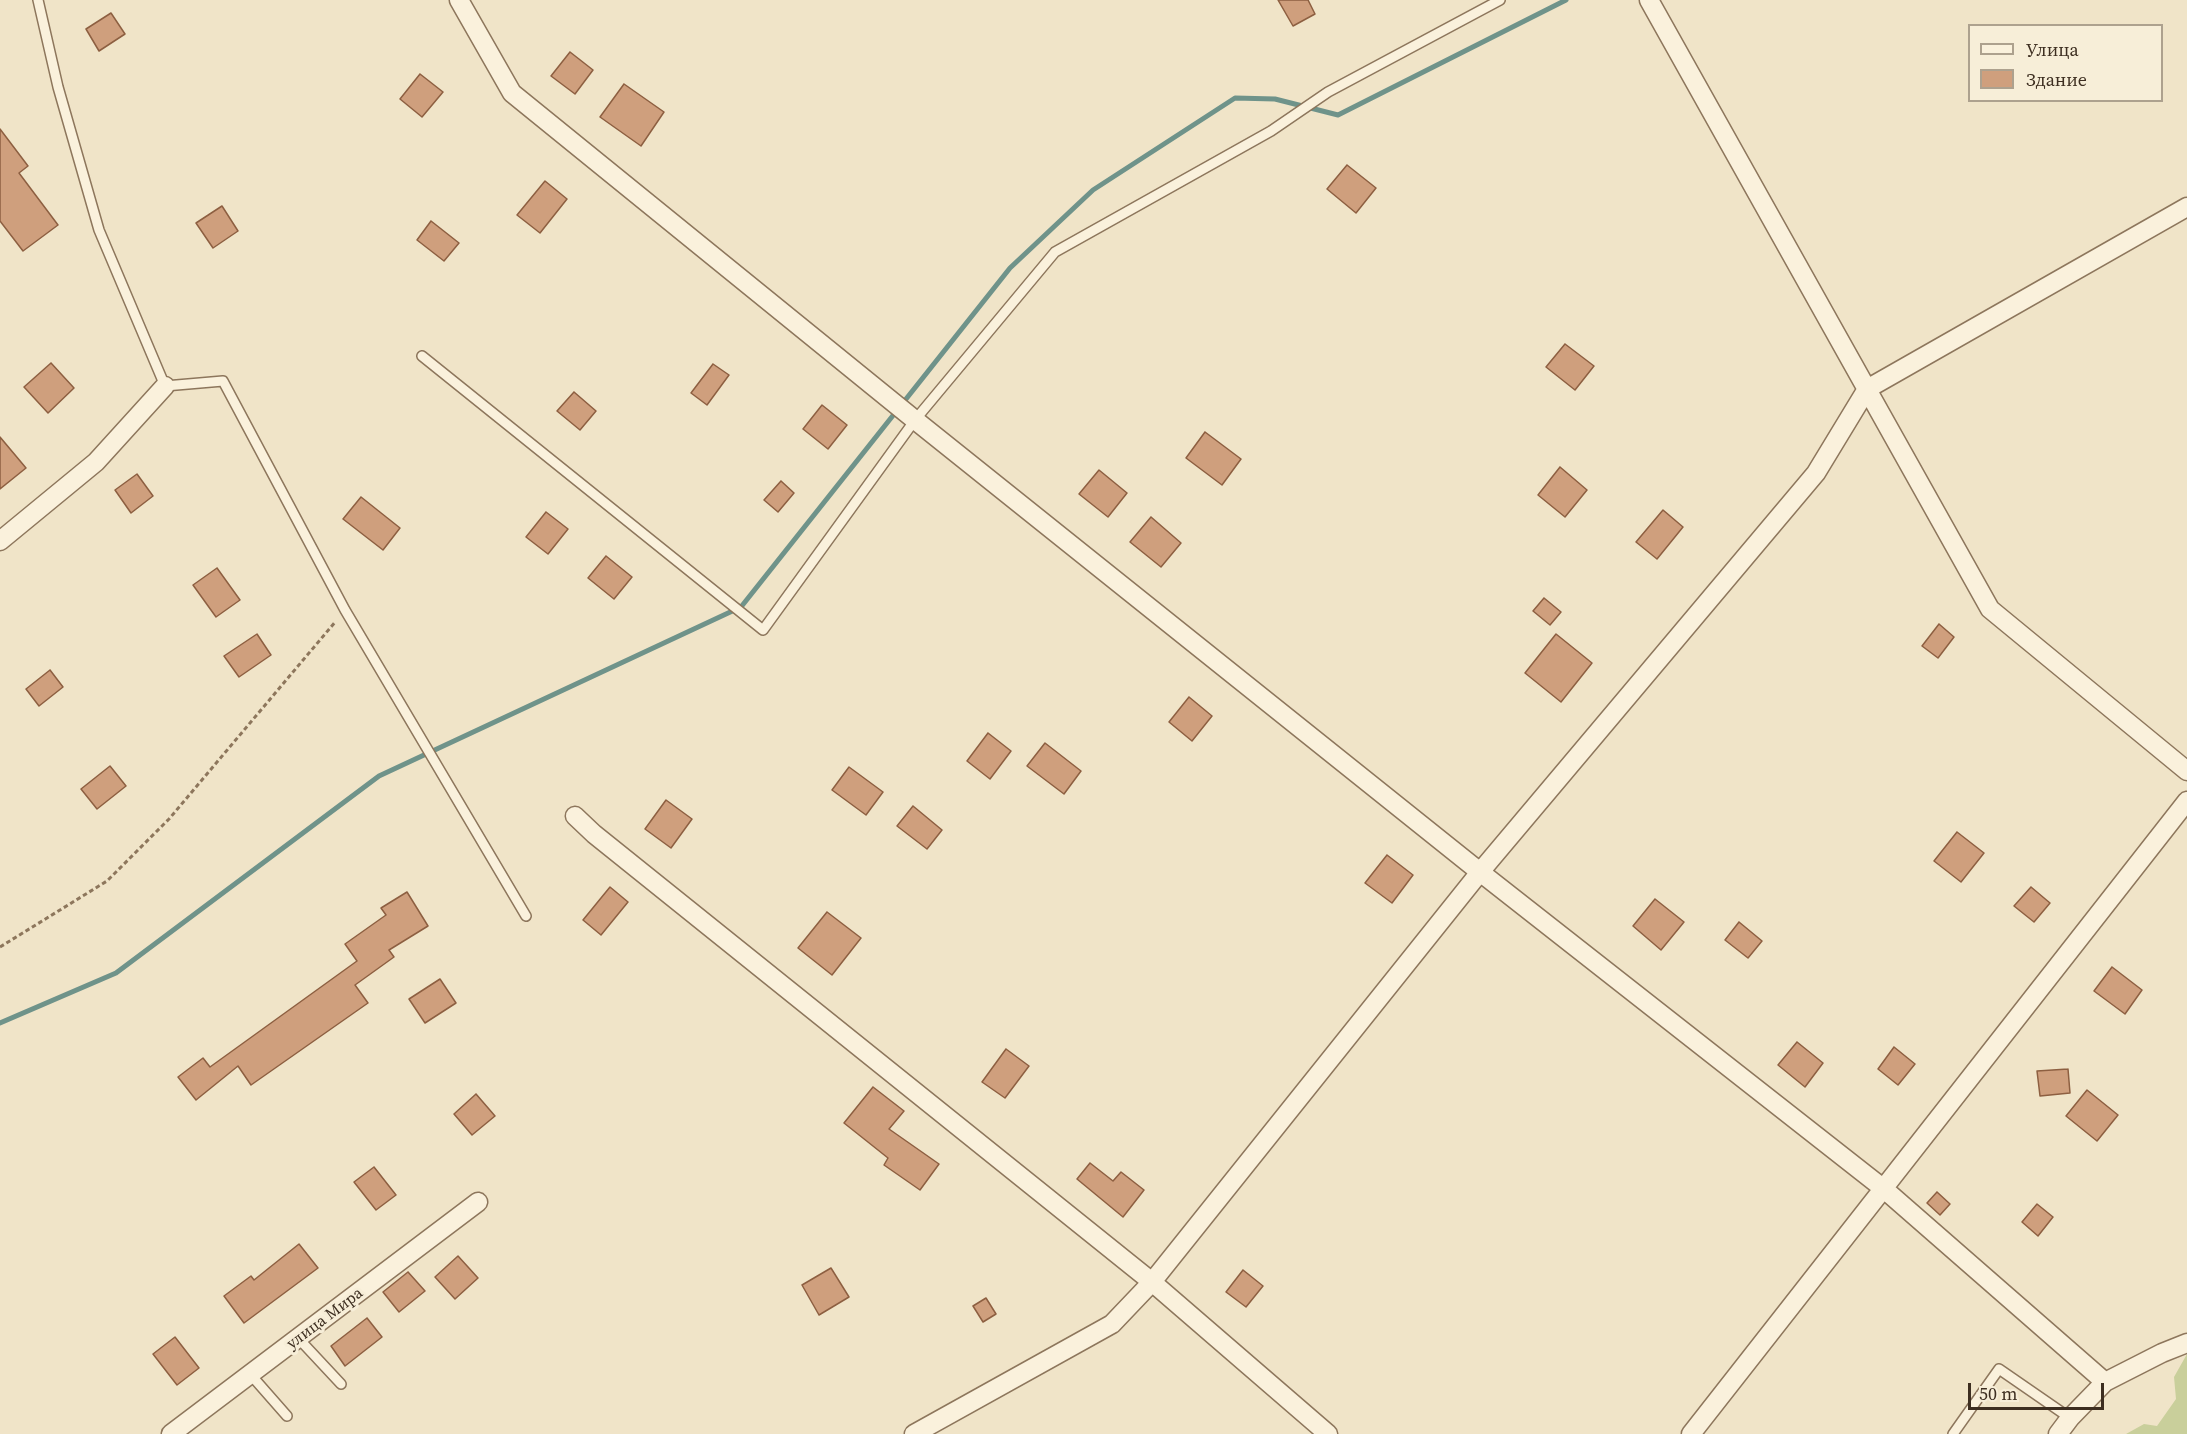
<!DOCTYPE html>
<html>
<head>
<meta charset="utf-8">
<style>
  body { margin:0 }
  #map { position:relative; width:2187px; height:1434px; overflow:hidden; background:#f0e4c8; font-family:"Source Serif 4",serif }
  canvas { display:block }
  .legend { position:absolute; left:1968px; top:24px; width:195px; height:78px; box-sizing:border-box; background:#f7eed8; border:2px solid #ada18e; margin:0; padding:8px 10px; list-style:none; font-size:18px; color:#3d2e20 }
  .legend li { display:flex; align-items:center; gap:12px; height:30px }
  .legend b { width:30px; border:2px solid #ada18e }
  .scale { position:absolute; left:1968px; top:1383px; width:136px; height:27px; box-sizing:border-box; border:3px solid #3d2e20; border-top:0; padding-left:8px; font-size:18px; line-height:21px; white-space:nowrap; color:#3d2e20; -webkit-text-stroke:4px #f7eed8; paint-order:stroke }
</style>
</head>
<body>
<div id="map">
<canvas width="2187" height="1434"></canvas>
<ul class="legend">
<li><b style="height:8px;background:#faf1dc"></b>Улица</li>
<li><b style="height:16px;background:#cf9f7d"></b>Здание</li>
</ul>
<div class="scale">50 m</div>
</div>
<script>
const context = document.querySelector('canvas').getContext('2d');
context.lineJoin = 'round';
function paint(path, color) { context.fillStyle = color; context.fill(path, 'evenodd'); }
const poly = rows => new Path2D(rows.map(r => 'M' + r).join(''));
function strokePath(path, color, width, dash) { context.strokeStyle = color; context.lineWidth = width; context.lineCap = dash ? 'butt' : 'round'; context.setLineDash(dash || []); context.stroke(path); }
function write(font, color, halo, rows, align = 'center') {
  context.font = font + ' "Source Serif 4",serif'; context.lineWidth = 6; context.setLineDash([]); context.textBaseline = 'middle'; context.strokeStyle = halo; context.fillStyle = color; for (const [text, x, y, turn = 0] of rows) {
    context.save(); context.translate(x, y); context.rotate((+turn || 0) * Math.PI / 180); context.textAlign = isNaN(turn) ? turn : align; if (halo) context.strokeText(text, 0, 0); context.fillText(text, 0, 0); context.restore();
  }
}
const green = poly([
  [2187,1354,2187,1434,2126,1434,2144,1424,2157,1426,2176,1399,2174,1377]
]);
const stream = poly([
  [0,1023,116,973,379,776,741,607,1010,268,1093,190,1235,98,1275,99,1338,115,1566,0]
]);
const building = poly([
  [1278,0,1308,0,1315,14,1293,26,1278,0],
  [111,13,125,34,99,51,86,29,111,13],
  [570,52,593,70,575,94,551,76,570,52],
  [420,74,443,92,422,117,400,99,420,74],
  [624,84,664,112,641,146,600,117,624,84],
  [0,129,28,166,19,173,58,225,23,251,0,221,0,129],
  [1347,165,1376,188,1356,213,1327,189,1347,165],
  [545,181,567,199,540,233,517,215,545,181],
  [222,206,238,231,213,248,196,223,222,206],
  [431,221,459,243,444,261,417,240,431,221],
  [1565,344,1594,366,1575,390,1546,367,1565,344],
  [51,363,74,388,48,413,24,387,51,363],
  [713,364,729,375,707,405,691,393,713,364],
  [574,392,596,411,580,430,557,411,574,392],
  [822,405,847,425,828,449,803,429,822,405],
  [1205,432,1241,459,1222,485,1186,458,1205,432],
  [0,437,26,468,0,489,0,437],
  [1560,467,1587,490,1565,517,1538,495,1560,467],
  [1099,470,1127,493,1108,517,1079,494,1099,470],
  [137,474,153,496,131,513,115,490,137,474],
  [781,481,794,493,778,512,764,500,781,481],
  [361,497,400,528,383,550,343,519,361,497],
  [1663,510,1683,527,1657,559,1636,542,1663,510],
  [546,512,568,529,548,554,526,537,546,512],
  [1151,517,1181,543,1161,567,1130,542,1151,517],
  [606,556,632,577,614,599,588,578,606,556],
  [217,568,240,600,216,617,193,585,217,568],
  [1544,598,1561,612,1550,625,1533,611,1544,598],
  [1939,624,1954,637,1938,658,1922,646,1939,624],
  [257,634,271,655,239,677,224,656,257,634],
  [1556,634,1592,663,1561,702,1525,673,1556,634],
  [50,670,63,687,39,706,26,689,50,670],
  [1189,697,1212,716,1192,741,1169,722,1189,697],
  [988,733,1011,751,990,779,967,761,988,733],
  [1045,743,1081,771,1064,794,1027,766,1045,743],
  [110,766,126,786,97,809,81,789,110,766],
  [849,767,883,792,866,815,832,790,849,767],
  [666,800,692,819,671,848,645,829,666,800],
  [913,806,942,830,927,849,897,826,913,806],
  [1957,832,1984,853,1961,882,1934,861,1957,832],
  [1387,855,1413,875,1392,903,1365,883,1387,855],
  [610,887,628,902,601,935,583,920,610,887],
  [2031,887,2050,903,2034,922,2014,906,2031,887],
  [407,892,428,926,389,950,394,957,355,985,368,1003,251,1085,238,1066,196,1100,178,1077,203,1058,210,1067,357,961,345,944,386,915,381,908,407,892],
  [1655,899,1684,922,1661,950,1633,926,1655,899],
  [827,912,861,938,832,975,798,948,827,912],
  [1739,922,1762,941,1748,958,1725,940,1739,922],
  [2112,967,2142,990,2125,1014,2094,991,2112,967],
  [440,979,456,1003,425,1023,409,999,440,979],
  [1797,1042,1823,1063,1805,1087,1778,1065,1797,1042],
  [1894,1047,1915,1064,1898,1085,1878,1069,1894,1047],
  [1006,1049,1029,1066,1005,1098,982,1082,1006,1049],
  [2068,1069,2070,1093,2040,1096,2037,1071,2068,1069],
  [873,1087,904,1111,889,1129,939,1164,920,1190,884,1165,888,1158,844,1123,873,1087],
  [2087,1090,2118,1115,2097,1141,2066,1116,2087,1090],
  [476,1094,495,1116,472,1135,454,1114,476,1094],
  [1090,1163,1113,1181,1121,1172,1144,1190,1123,1217,1077,1179,1090,1163],
  [374,1167,396,1195,376,1210,354,1182,374,1167],
  [1937,1192,1950,1204,1940,1215,1927,1203,1937,1192],
  [2037,1204,2053,1217,2038,1236,2022,1222,2037,1204],
  [299,1244,318,1268,244,1323,224,1296,251,1276,254,1280,299,1244],
  [458,1256,478,1278,455,1299,435,1277,458,1256],
  [831,1268,849,1297,819,1315,802,1285,831,1268],
  [1243,1270,1263,1286,1246,1307,1226,1292,1243,1270],
  [408,1272,425,1291,399,1312,383,1292,408,1272],
  [986,1298,996,1314,983,1322,973,1306,986,1298],
  [367,1318,382,1337,345,1366,331,1346,367,1318],
  [175,1337,199,1368,177,1385,153,1354,175,1337]
]);
const path = poly([
  [0,947,107,881,169,819,336,621]
]);
const lane = poly([
  [38,0,58,87,99,230,165,386,223,381,345,610,526,916],
  [422,356,763,630,915,420,1055,252,1271,131,1328,92,1500,0],
  [299,1339,341,1384],
  [251,1375,287,1416],
  [1953,1434,1999,1369,2070,1418]
]);
const street = poly([
  [459,0,512,93,915,420,1480,872,1884,1189,2105,1382],
  [1649,0,1990,609,2187,771],
  [0,541,96,462,165,386],
  [575,816,594,834,1152,1282,1328,1434],
  [171,1434,478,1202],
  [914,1434,1112,1324,1152,1282,1480,872,1816,473,1867,389,2187,207],
  [1691,1434,2187,801],
  [2058,1434,2070,1418,2105,1382,2162,1353,2187,1343]
]);
const streetNames = [
  ["улица Мира",325,1319,-37]
];
paint(green, '#c9cf9b');
strokePath(stream, '#6f938a', 5);
paint(building, '#cf9f7d');
strokePath(building, '#8d5f41', 1.5);
strokePath(lane, '#8d765c', 12);
strokePath(street, '#8d765c', 21);
strokePath(path, '#8d765c', 3, [4.5, 3]);
strokePath(lane, '#faf1dc', 9);
strokePath(street, '#faf1dc', 18);
write('16px', '#3d2e20', '#f7eed8', streetNames);
</script>
</body>
</html>
